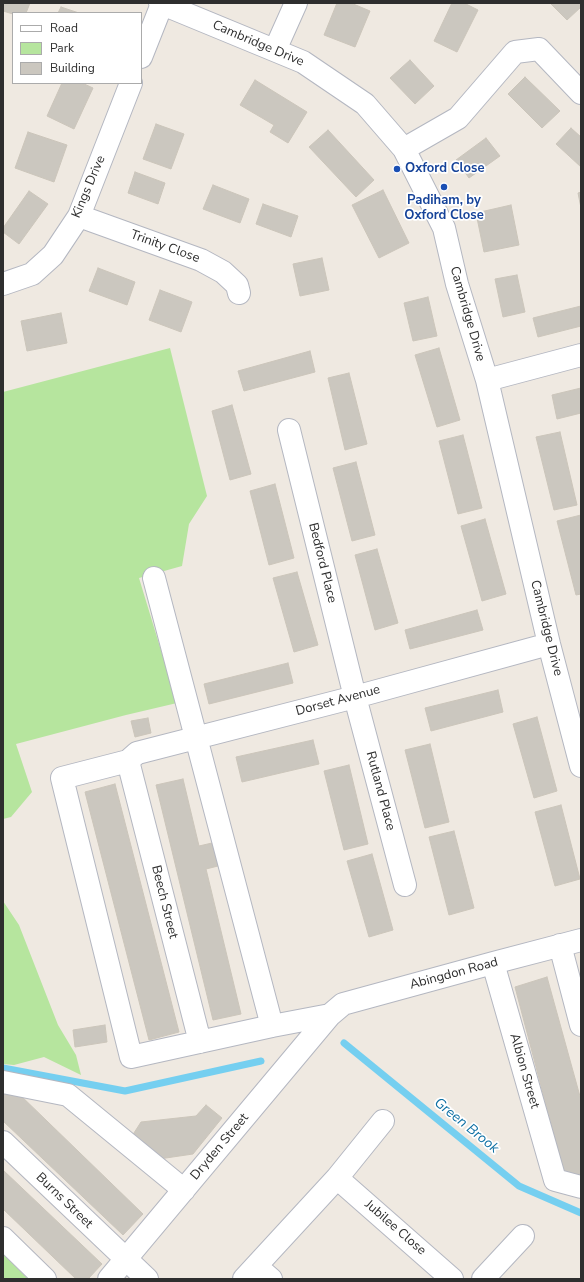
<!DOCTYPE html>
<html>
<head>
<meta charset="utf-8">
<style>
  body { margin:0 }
  #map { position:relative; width:584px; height:1282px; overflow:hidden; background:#efe9e1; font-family:"Nunito Sans",sans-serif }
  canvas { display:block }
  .frame { position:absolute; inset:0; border:4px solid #2e2e2e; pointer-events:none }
  .legend { position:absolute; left:12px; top:12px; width:130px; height:72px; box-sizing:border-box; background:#fff; border:1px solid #ababab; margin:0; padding:5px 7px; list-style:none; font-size:12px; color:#2e2e2e }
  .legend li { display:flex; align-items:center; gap:8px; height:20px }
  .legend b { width:20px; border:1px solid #ababab }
</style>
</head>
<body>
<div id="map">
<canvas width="584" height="1282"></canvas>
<div class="frame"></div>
<ul class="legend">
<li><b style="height:5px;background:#fff"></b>Road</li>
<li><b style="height:11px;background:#b6e59e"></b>Park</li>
<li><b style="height:11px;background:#cbc7bf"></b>Building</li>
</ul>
</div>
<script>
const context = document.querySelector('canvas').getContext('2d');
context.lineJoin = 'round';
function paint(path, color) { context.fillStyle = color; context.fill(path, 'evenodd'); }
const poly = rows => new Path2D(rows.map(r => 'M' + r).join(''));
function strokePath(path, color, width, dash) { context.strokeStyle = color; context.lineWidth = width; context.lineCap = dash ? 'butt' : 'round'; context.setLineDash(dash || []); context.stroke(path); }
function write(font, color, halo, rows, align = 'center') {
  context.font = font + ' "Nunito Sans",sans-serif'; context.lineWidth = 3.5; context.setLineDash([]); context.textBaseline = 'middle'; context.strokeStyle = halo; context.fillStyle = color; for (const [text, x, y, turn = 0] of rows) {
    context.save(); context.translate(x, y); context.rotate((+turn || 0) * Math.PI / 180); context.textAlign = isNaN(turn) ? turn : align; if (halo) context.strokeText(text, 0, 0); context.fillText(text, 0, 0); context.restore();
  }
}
const green = poly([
  [170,348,207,496,189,524,182,566,139,578,177,703,126,715,16,744,32,792,11,817,3,819,3,392],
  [3,901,19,925,58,1025,76,1055,81,1075,44,1057,14,1065,3,1064],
  [3,1254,28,1279,3,1279]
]);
const stream = poly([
  [344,1043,519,1186,581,1213],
  [3,1068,125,1091,261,1061]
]);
const building = poly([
  [3,3,30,3,26,13,13,13,13,14,3,11,3,3],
  [337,3,351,3,370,11,355,47,324,35,337,3],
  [452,3,464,3,478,10,457,52,434,41,452,3],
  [550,3,581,3,581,7,567,20,550,3],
  [61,7,79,13,58,13,61,7],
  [410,60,434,86,415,104,390,78,410,60],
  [525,77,560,111,542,128,508,94,525,77],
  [255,80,307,112,288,143,270,132,274,125,240,105,255,80],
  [62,83,82,83,93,88,74,129,47,116,62,83],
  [156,124,184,134,171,169,143,159,156,124],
  [571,128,581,137,581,167,556,144,571,128],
  [328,130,374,180,356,197,309,147,328,130],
  [28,132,67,145,54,182,15,168,28,132],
  [486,138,500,156,469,178,456,160,486,138],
  [135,172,165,183,158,204,128,193,135,172],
  [213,185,249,199,240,223,203,209,213,185],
  [383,190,409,243,379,258,352,205,383,190],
  [29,191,48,204,19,244,3,232,3,228,29,191],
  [581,192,581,208,578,193,581,192],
  [263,204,298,216,291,237,256,224,263,204],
  [511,205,519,245,484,252,476,213,511,205],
  [322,258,329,290,300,296,293,264,322,258],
  [98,268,135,282,127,305,89,291,98,268],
  [517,275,525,312,503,317,495,279,517,275],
  [160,290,192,302,181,332,149,320,160,290],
  [428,297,437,336,413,341,404,303,428,297],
  [581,306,581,326,538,337,533,318,581,306],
  [61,313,67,343,27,351,21,321,61,313],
  [439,348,460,420,437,427,415,355,439,348],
  [310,351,315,372,244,391,238,371,310,351],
  [349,373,367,444,345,450,328,378,349,373],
  [581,388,581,413,557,419,552,395,581,388],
  [232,405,251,474,230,480,212,411,232,405],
  [560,432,577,505,554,510,536,437,560,432],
  [463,435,482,508,458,514,439,441,463,435],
  [356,462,375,535,352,541,333,468,356,462],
  [275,484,294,558,269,565,250,491,275,484],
  [581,515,581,594,576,595,557,521,581,515],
  [485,519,506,594,482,601,461,526,485,519],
  [377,549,398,623,375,630,355,555,377,549],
  [297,572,318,645,294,652,273,578,297,572],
  [477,610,483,630,410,649,405,630,477,610],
  [288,663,293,683,209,704,204,684,288,663],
  [498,690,503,712,431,731,425,708,498,690],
  [537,717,557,791,534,798,513,724,537,717],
  [148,718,151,733,135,737,131,721,148,718],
  [313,740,319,764,242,782,236,757,313,740],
  [430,744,449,822,425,828,405,750,430,744],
  [349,765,368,844,344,850,324,771,349,765],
  [183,779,199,846,212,843,218,866,206,869,241,1014,213,1020,156,785,183,779],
  [115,784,179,1032,149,1040,85,792,115,784],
  [561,805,580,879,555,886,535,812,561,805],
  [454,831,474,908,449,915,429,837,454,831],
  [372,854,393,930,369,937,347,861,372,854],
  [547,977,581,1100,581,1181,565,1177,515,987,547,977],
  [105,1025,107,1042,75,1047,73,1030,105,1025],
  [3,1089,16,1091,143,1214,123,1235,3,1121,3,1089],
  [206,1105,222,1118,193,1154,159,1159,132,1136,141,1122,196,1116,206,1105],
  [3,1170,102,1264,88,1279,76,1279,3,1209,3,1170]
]);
const minor = poly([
  [160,3,303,62,365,104,404,149,444,228,457,284,487,380,549,644,581,766],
  [275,50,296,3],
  [141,57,162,4],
  [404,149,458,118,515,52,539,49,581,93],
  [79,216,201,260,223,272,237,285,239,293],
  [3,284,32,274,53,255,79,216,131,83],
  [487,380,581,355],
  [289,430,355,697,405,885],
  [154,578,272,1026],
  [128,761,200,1042],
  [560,945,581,1025],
  [493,963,555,1180,581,1187],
  [330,1015,272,1026,131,1057,62,778,128,761,137,753,141,752,355,697,549,644],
  [3,1082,68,1095,184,1190],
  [3,1142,147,1279],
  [337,1178,383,1121],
  [3,1238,45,1279],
  [256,1266,271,1279],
  [109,1279,330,1015,343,1004,493,963,581,940],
  [244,1279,337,1178,452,1279],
  [483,1279,523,1236]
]);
const markers = [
  [397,169,4,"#1a4fb4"],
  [444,187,4,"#1a4fb4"]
];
const streetNames = [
  ["Cambridge Drive",258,44,23],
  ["Kings Drive",89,187,-67],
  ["Trinity Close",165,247,20],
  ["Cambridge Drive",467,314,74],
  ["Bedford Place",322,563,76],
  ["Cambridge Drive",546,628,76],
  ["Dorset Avenue",338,701,-15],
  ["Rutland Place",380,791,75],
  ["Beech Street",164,902,76],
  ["Abingdon Road",454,974,-15],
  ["Albion Street",524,1071,74],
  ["Dryden Street",220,1147,-50],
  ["Burns Street",64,1201,44],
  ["Jubilee Close",395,1228,41]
];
const transitNames = [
  ["Oxford Close",405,169],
  ["Padiham, by",444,201,"center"],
  ["Oxford Close",444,216,"center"]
];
const waterNames = [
  ["Green Brook",466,1126,39]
];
paint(green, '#b6e59e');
strokePath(stream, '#75cff0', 7);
paint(building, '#cbc7bf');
strokePath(building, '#cbc5ba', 1);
strokePath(minor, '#b4b7c1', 24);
strokePath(minor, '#fff', 22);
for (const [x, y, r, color] of markers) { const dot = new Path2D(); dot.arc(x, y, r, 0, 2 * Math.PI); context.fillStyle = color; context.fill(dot); strokePath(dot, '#fff', 1.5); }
write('13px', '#2e2e2e', '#fff', streetNames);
write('bold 13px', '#164399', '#fff', transitNames, 'left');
write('italic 14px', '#0d6fa3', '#fff', waterNames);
</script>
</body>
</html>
